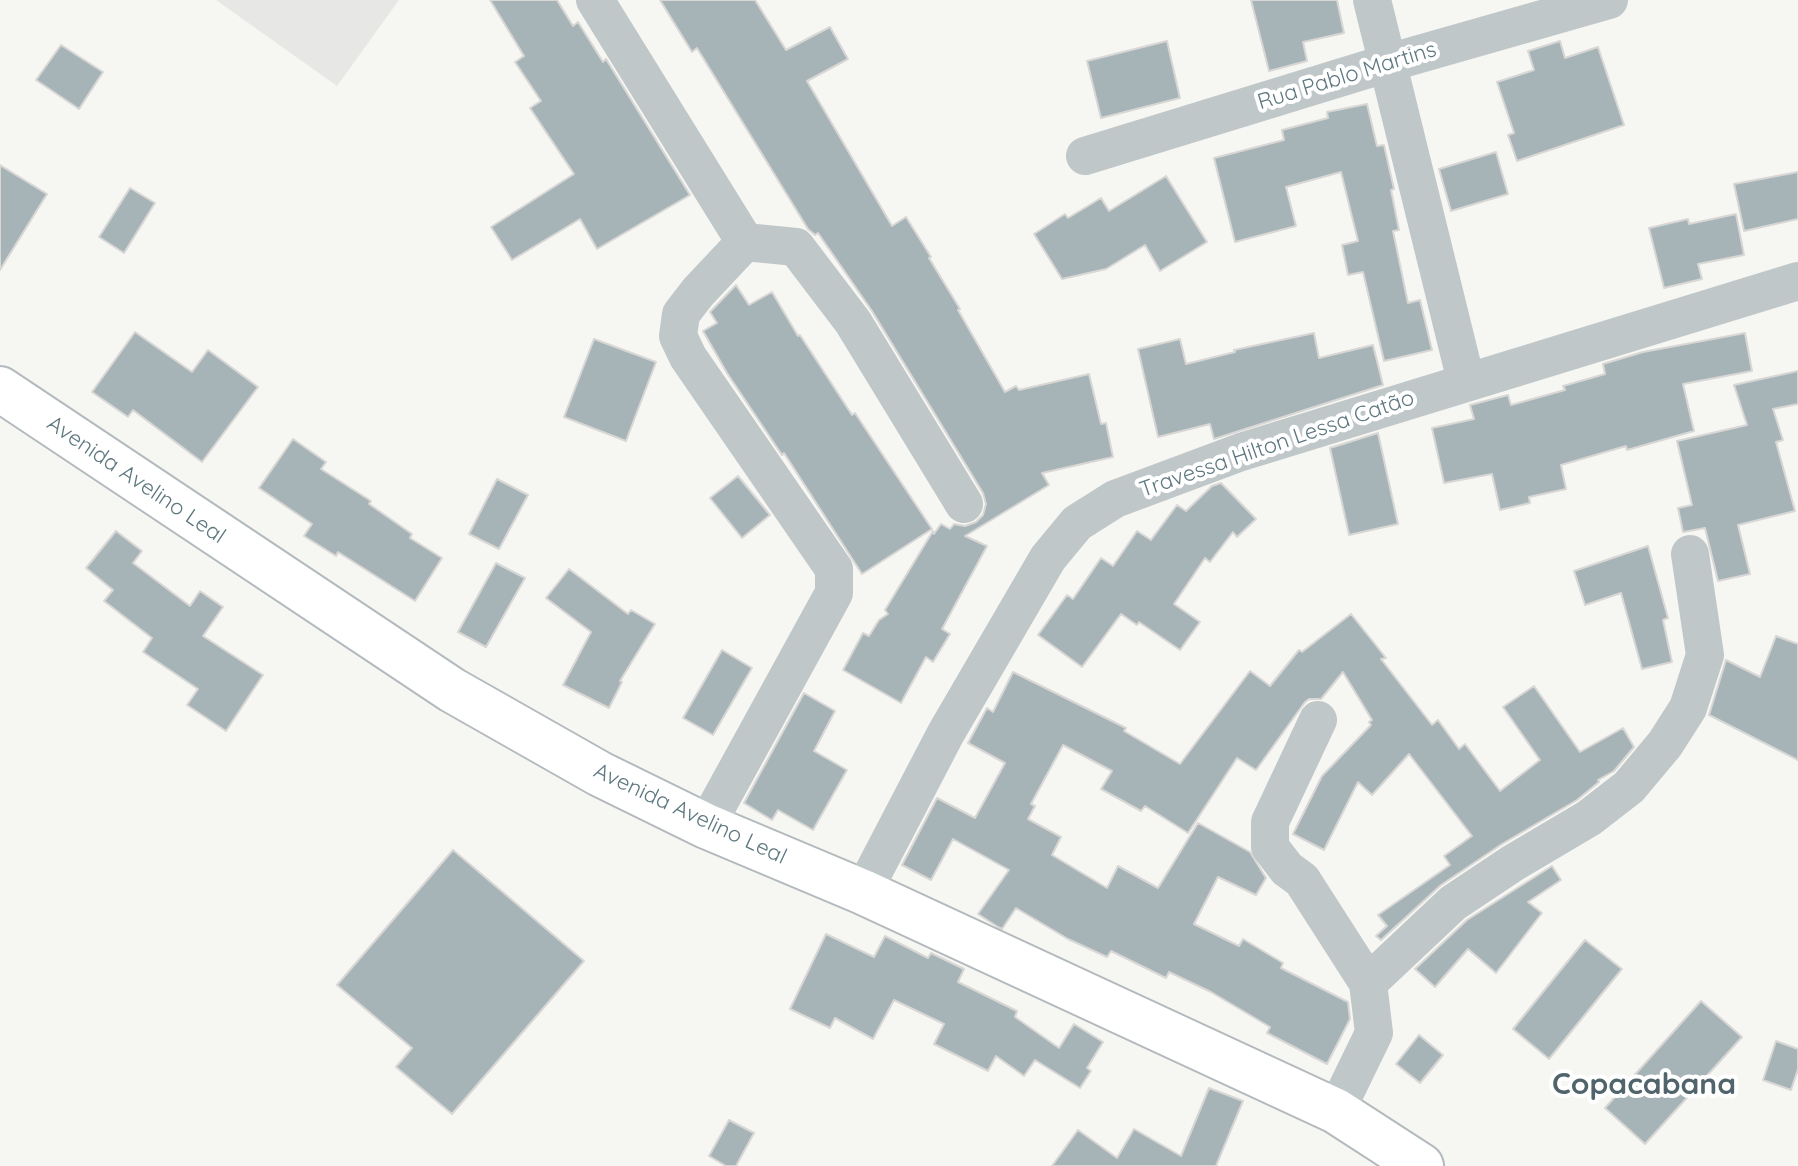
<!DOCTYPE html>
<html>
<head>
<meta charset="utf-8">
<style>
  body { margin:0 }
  canvas { display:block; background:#f6f6f2 }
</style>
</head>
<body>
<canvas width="1798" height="1166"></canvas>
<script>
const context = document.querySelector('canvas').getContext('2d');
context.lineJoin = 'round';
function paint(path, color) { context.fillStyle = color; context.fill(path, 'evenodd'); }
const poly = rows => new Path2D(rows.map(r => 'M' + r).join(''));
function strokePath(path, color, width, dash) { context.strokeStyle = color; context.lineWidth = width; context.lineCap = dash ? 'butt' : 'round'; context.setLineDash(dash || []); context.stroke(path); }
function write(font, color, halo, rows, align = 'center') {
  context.font = font + ' Quicksand,sans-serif'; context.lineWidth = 8; context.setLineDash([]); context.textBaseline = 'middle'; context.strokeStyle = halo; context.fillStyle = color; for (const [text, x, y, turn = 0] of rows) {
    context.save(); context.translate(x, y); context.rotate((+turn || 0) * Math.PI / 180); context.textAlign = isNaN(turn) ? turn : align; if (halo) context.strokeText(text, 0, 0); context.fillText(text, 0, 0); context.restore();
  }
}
const built = poly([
  [216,0,399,0,337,86]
]);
const building = poly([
  [490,0,557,0,573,26,578,22,603,62,606,59,690,195,597,249,580,219,512,260,491,227,574,174,530,108,541,101,515,62,524,56,490,0],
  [660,0,755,0,786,50,830,27,848,59,807,81,892,226,906,217,931,257,929,258,960,309,958,310,1005,392,1016,386,1019,390,1089,374,1101,424,1106,423,1113,457,1042,473,1049,485,965,536,987,546,942,629,950,634,933,662,926,657,901,703,843,670,863,633,869,636,879,620,888,614,885,610,933,531,934,534,941,524,950,529,954,524,965,526,976,522,983,515,986,504,983,493,872,311,818,233,815,235,808,229,697,48,692,52,660,0],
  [1251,0,1337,0,1344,33,1303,42,1307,61,1269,71,1251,0],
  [1167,41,1180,98,1101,118,1087,61,1167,41],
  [1560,41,1565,58,1598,47,1624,125,1517,161,1508,135,1514,133,1497,82,1534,70,1528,51,1560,41],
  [61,45,103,72,79,109,36,80,61,45],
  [1367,104,1377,146,1384,145,1394,189,1391,190,1399,230,1393,231,1408,303,1420,300,1432,350,1384,361,1363,272,1348,275,1342,245,1358,241,1341,172,1286,187,1296,226,1235,242,1214,158,1284,140,1282,130,1328,118,1327,112,1367,104],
  [1496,152,1508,194,1451,211,1439,169,1496,152],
  [0,165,47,194,0,270,0,165],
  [1798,172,1798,219,1744,231,1734,184,1798,172],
  [1166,176,1207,242,1160,271,1145,245,1106,269,1062,279,1034,234,1065,214,1068,218,1101,198,1109,211,1166,176],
  [130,188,155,203,124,253,99,237,130,188],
  [1736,214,1744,255,1698,264,1702,279,1664,288,1649,228,1688,219,1689,224,1736,214],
  [736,285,749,305,772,292,798,336,800,335,852,415,855,413,932,529,862,574,784,453,782,455,727,373,703,331,717,323,710,312,736,285],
  [135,332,192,372,208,350,258,387,202,462,133,410,128,417,92,392,135,332],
  [1314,333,1319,358,1373,345,1383,385,1214,439,1210,424,1158,437,1138,349,1180,339,1186,364,1235,352,1234,350,1314,333],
  [1745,333,1752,371,1683,384,1694,431,1627,450,1626,446,1561,465,1566,489,1529,497,1530,503,1500,510,1492,474,1444,483,1432,428,1474,419,1470,405,1508,395,1511,405,1565,390,1563,386,1605,374,1603,364,1643,352,1745,333],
  [594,339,656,362,626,441,564,417,594,339],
  [1798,371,1798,404,1773,409,1783,440,1776,442,1795,511,1738,525,1750,574,1718,581,1705,528,1683,532,1678,508,1692,505,1677,441,1747,425,1734,385,1798,371],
  [1378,433,1398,524,1349,535,1330,448,1378,433],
  [293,439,326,462,321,469,371,501,369,504,412,534,410,538,442,558,415,601,338,552,336,556,304,536,312,524,259,488,293,439],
  [738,476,770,515,742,538,710,498,738,476],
  [497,479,528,495,499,549,469,534,497,479],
  [1221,483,1256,519,1237,537,1233,532,1210,562,1205,558,1174,604,1200,622,1180,650,1139,622,1137,625,1121,614,1082,667,1038,635,1067,595,1073,599,1101,558,1113,566,1137,531,1151,540,1177,505,1186,511,1212,486,1221,483],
  [116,531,142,551,133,563,190,606,200,591,223,607,203,636,263,675,226,731,187,705,198,689,143,652,152,638,104,601,113,590,86,568,116,531],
  [1648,546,1668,618,1663,620,1672,662,1642,669,1621,593,1585,605,1574,571,1648,546],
  [496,563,525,578,486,647,458,632,496,563],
  [569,569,628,614,631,610,655,624,620,681,622,682,609,708,563,685,591,632,546,598,569,569],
  [1351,614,1386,658,1381,659,1432,725,1438,720,1459,749,1465,744,1500,791,1540,760,1503,707,1534,686,1580,752,1623,728,1634,747,1614,771,1598,780,1599,782,1577,800,1502,844,1441,885,1381,940,1376,936,1387,926,1378,915,1450,865,1444,856,1472,836,1409,754,1372,795,1358,782,1324,850,1293,834,1322,776,1371,725,1369,722,1372,720,1343,672,1321,699,1309,699,1305,702,1256,770,1237,758,1188,833,1145,806,1141,811,1101,789,1112,771,1063,745,1031,804,1035,806,1028,819,1061,837,1052,855,1107,888,1118,866,1158,888,1198,823,1250,852,1266,878,1256,895,1218,877,1194,924,1239,946,1243,939,1283,963,1281,968,1348,1002,1350,1019,1327,1064,1267,1033,1270,1027,1211,992,1169,972,1166,978,1111,951,1107,957,1068,939,1016,908,1002,929,998,927,978,914,1009,870,953,839,931,880,902,865,937,798,975,818,1005,763,968,743,987,708,993,712,1013,672,1126,728,1124,731,1180,764,1250,671,1270,686,1299,650,1302,652,1351,614],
  [1776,636,1798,644,1798,760,1709,715,1726,660,1760,677,1776,636],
  [722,650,752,668,713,735,683,718,722,650],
  [804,693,835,711,814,751,847,770,813,830,778,810,772,820,744,803,804,693],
  [453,850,584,961,452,1114,396,1067,412,1048,337,985,453,850],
  [1552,866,1561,880,1528,902,1542,913,1496,973,1468,949,1435,987,1415,969,1467,920,1552,866],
  [826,934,874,957,885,936,928,958,931,953,964,969,958,982,1017,1011,1015,1017,1059,1048,1074,1024,1103,1042,1087,1068,1091,1071,1080,1088,1035,1060,1024,1076,996,1056,988,1071,934,1044,944,1024,894,1000,873,1039,835,1018,830,1028,790,1009,826,934],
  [1585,940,1622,969,1549,1059,1513,1029,1585,940],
  [1701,1001,1742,1037,1645,1144,1605,1108,1701,1001],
  [1419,1035,1443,1055,1420,1083,1396,1064,1419,1035],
  [1776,1041,1798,1049,1798,1069,1791,1090,1763,1080,1776,1041],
  [1209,1088,1243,1101,1216,1166,1052,1166,1078,1130,1117,1158,1134,1129,1181,1156,1209,1088],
  [729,1120,754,1133,736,1166,726,1166,709,1156,729,1120]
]);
const minor = poly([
  [595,0,745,242],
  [1372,0,1466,381],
  [1085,156,1388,63,1609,0],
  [745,242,796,247,853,322,964,504],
  [1318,720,1270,822,1270,847,1287,869,1302,880,1368,983],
  [706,826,834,593,834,569,688,357,678,336,681,314,698,292,745,242],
  [863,892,946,733,1048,558,1077,523,1115,499,1241,452,1798,281],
  [1336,1111,1374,1033,1368,983,1453,903,1513,863,1589,818,1629,787,1665,744,1688,708,1705,655,1690,554]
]);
const major = poly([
  [0,389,452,690,600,774,706,826,863,892,1336,1111,1421,1166]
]);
const streetNames = [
  ["Rua Pablo Martins",1347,76,-17],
  ["Travessa Hilton Lessa Catão",1277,444,-19],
  ["Avenida Avelino Leal",136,480,34],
  ["Avenida Avelino Leal",690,814,25]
];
const districtNames = [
  ["Copacabana",1644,1085]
];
paint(built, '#e7e7e6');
paint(building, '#a7b4b7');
strokePath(building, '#d8d7d5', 2);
strokePath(major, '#b3babd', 48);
strokePath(minor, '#c0c7c9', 38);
strokePath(major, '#fff', 44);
write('22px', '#5e7880', '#fff', streetNames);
write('bold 30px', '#51646b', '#fff', districtNames);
</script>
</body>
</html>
